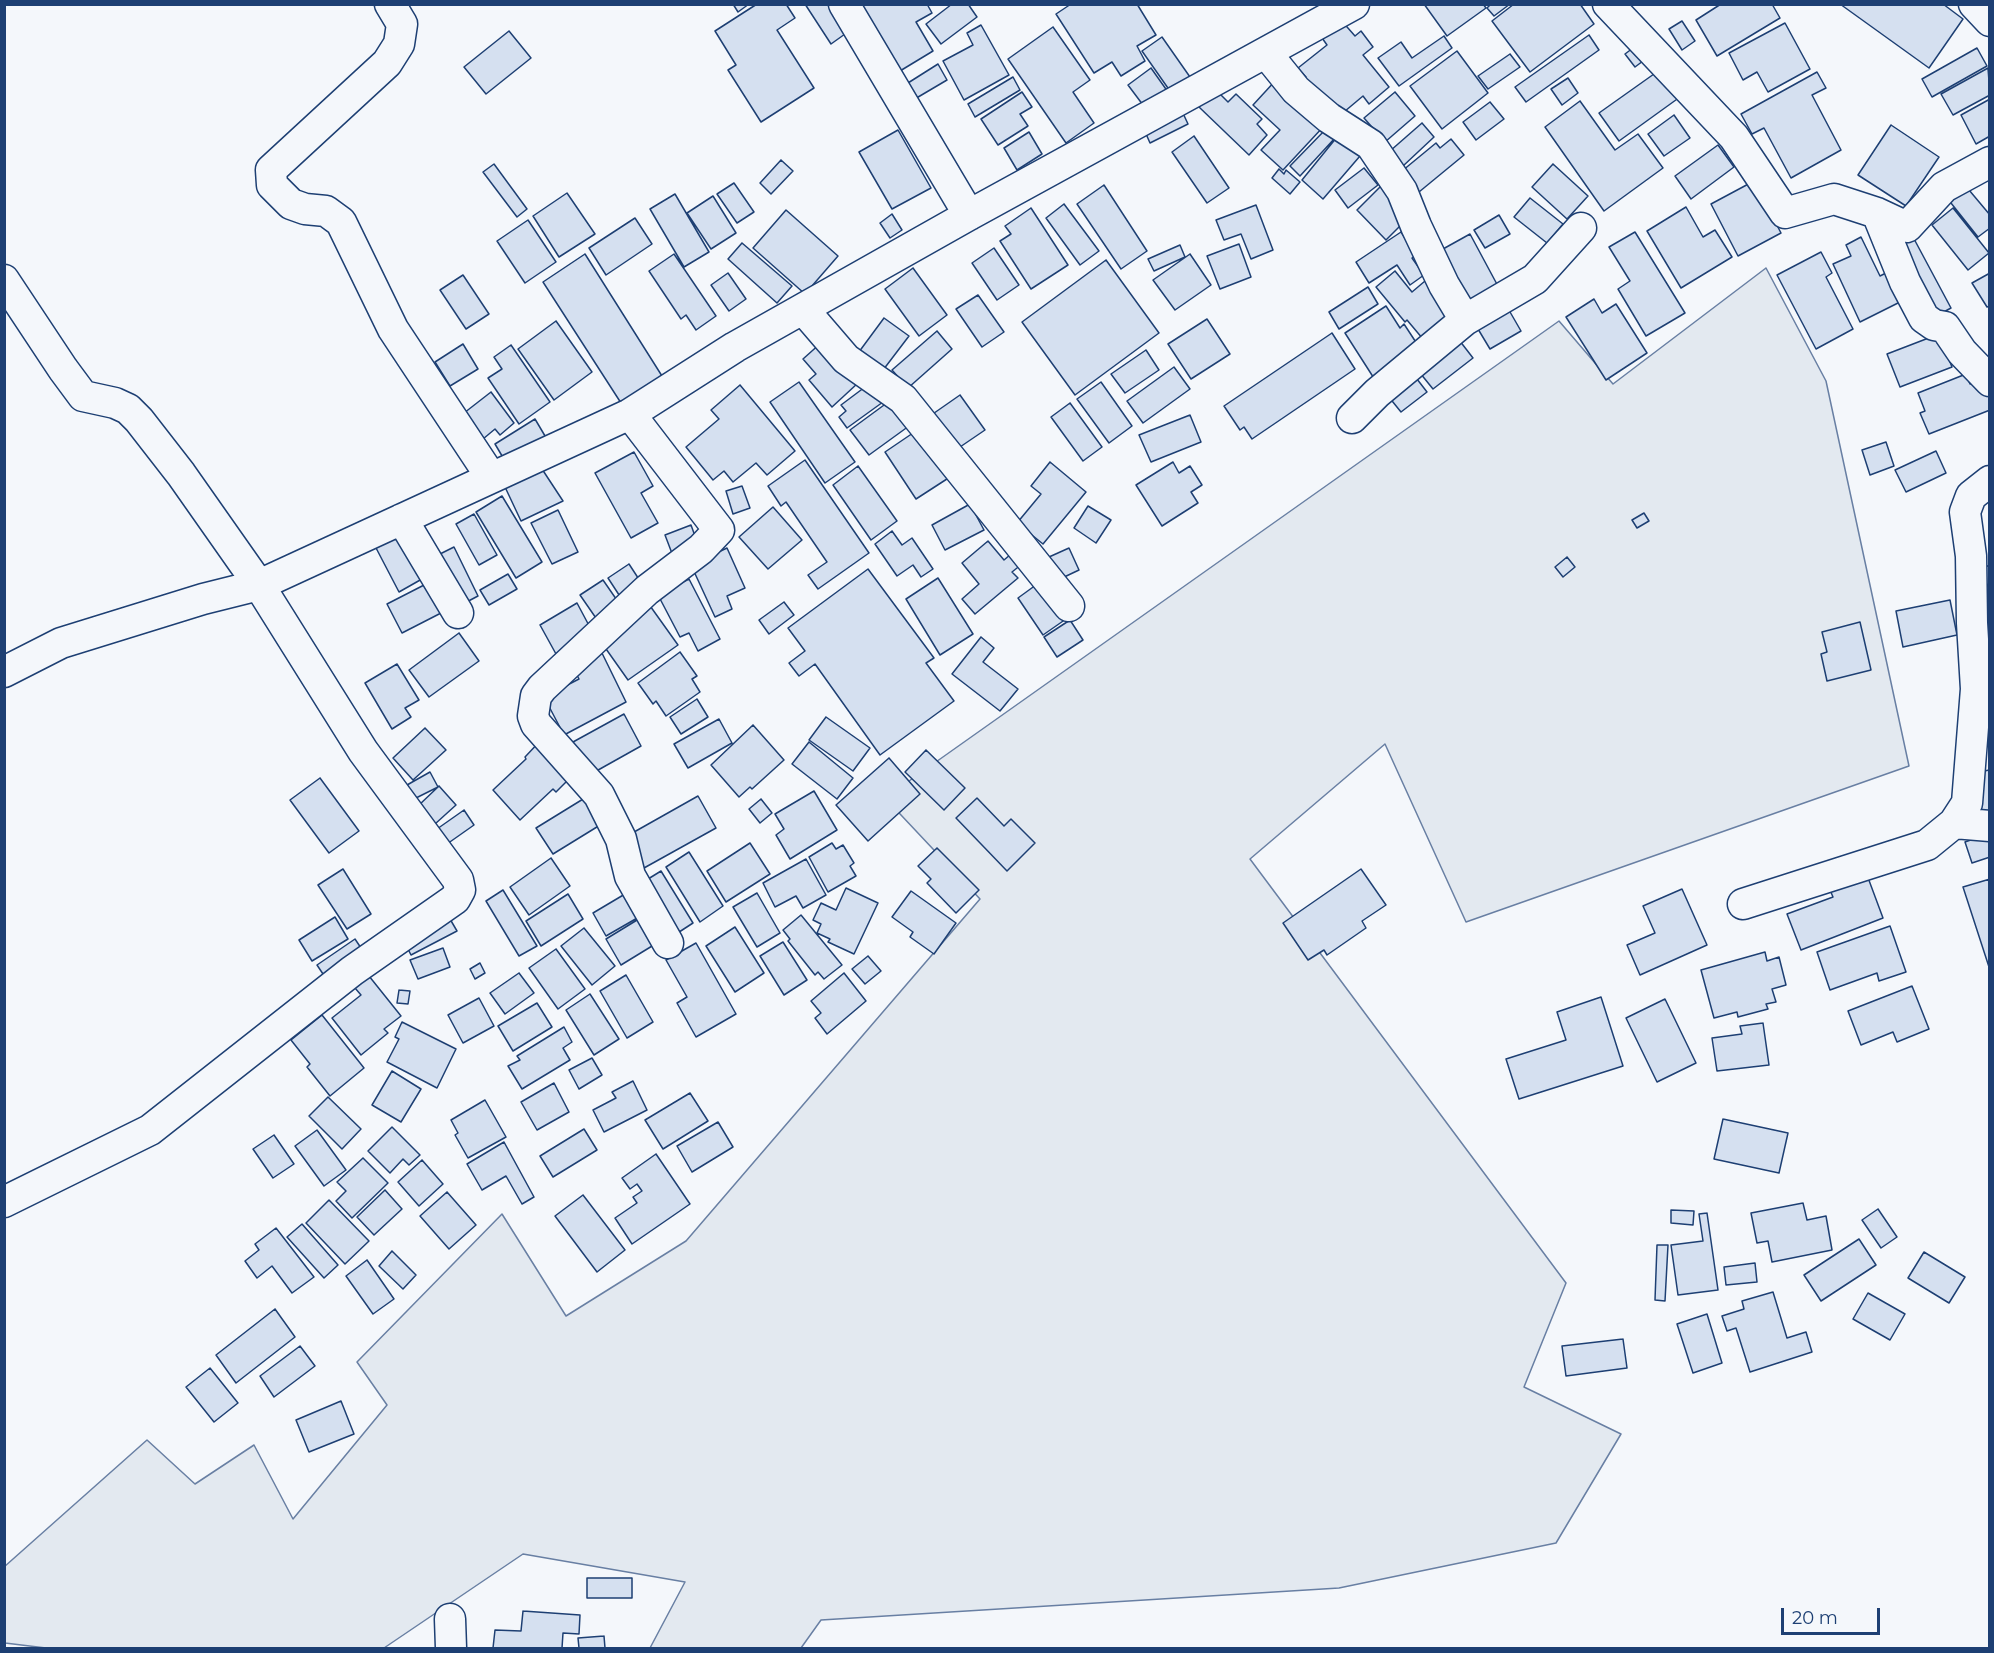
<!DOCTYPE html>
<html>
<head>
<meta charset="utf-8">
<style>
  body { margin:0 }
  #map { position:relative; width:1994px; height:1653px; overflow:hidden; background:#f4f7fb; font-family:Montserrat,sans-serif }
  canvas { display:block }
  .frame { position:absolute; inset:0; border:6px solid #1d3f73; pointer-events:none }
  .scale { position:absolute; left:1781px; top:1608px; width:99px; height:27px; box-sizing:border-box; border:3px solid #1d3f73; border-top:0; padding-left:8px; font-size:18px; line-height:21px; white-space:nowrap; color:#1d3f73; -webkit-text-stroke:4px #f4f7fb; paint-order:stroke }
</style>
</head>
<body>
<div id="map">
<canvas width="1994" height="1653"></canvas>
<div class="frame"></div>
<div class="scale">20 m</div>
</div>
<script>
const context = document.querySelector('canvas').getContext('2d');
context.lineJoin = 'round';
function paint(path, color) { context.fillStyle = color; context.fill(path, 'evenodd'); }
const poly = rows => new Path2D(rows.map(r => 'M' + r).join(''));
function strokePath(path, color, width, dash) { context.strokeStyle = color; context.lineWidth = width; context.lineCap = dash ? 'butt' : 'round'; context.setLineDash(dash || []); context.stroke(path); }
const green = poly([
  [1766,268,1826,381,1909,766,1466,922,1385,744,1250,859,1566,1283,1524,1387,1621,1434,1556,1543,1339,1588,821,1620,801,1648,650,1648,685,1582,523,1554,384,1648,46,1648,5,1643,4,1567,147,1440,195,1484,254,1445,293,1519,387,1405,357,1362,502,1214,566,1316,686,1241,980,899,885,798,1559,321,1613,384,1766,268]
]);
const building = poly([
  [733,4,749,4,738,12,733,4],
  [757,4,786,4,795,18,777,30,814,88,761,122,728,70,736,65,715,31,757,4],
  [805,4,836,4,852,29,831,44,805,4],
  [854,4,927,4,932,13,916,22,933,51,895,74,854,4],
  [952,4,968,4,977,17,941,44,926,24,952,4],
  [1071,4,1137,4,1156,35,1137,46,1145,61,1121,76,1112,62,1094,73,1056,14,1071,4],
  [1424,4,1483,4,1486,8,1447,36,1424,4],
  [1491,4,1510,4,1494,16,1487,8,1491,4],
  [1514,4,1580,4,1594,24,1530,72,1492,21,1514,4],
  [1772,4,1780,18,1717,56,1696,20,1721,4,1772,4],
  [1840,4,1943,4,1963,19,1929,68,1840,4],
  [1340,19,1355,36,1361,31,1373,47,1363,55,1389,87,1369,104,1363,96,1338,117,1302,80,1306,77,1298,68,1327,45,1320,35,1340,19],
  [1682,21,1695,41,1682,50,1669,29,1682,21],
  [1785,23,1810,69,1768,92,1757,72,1743,80,1729,53,1785,23],
  [981,25,1009,75,964,100,943,61,973,45,967,33,981,25],
  [1053,27,1090,80,1073,92,1094,123,1066,143,1008,59,1053,27],
  [509,31,531,58,486,94,464,67,509,31],
  [1589,35,1599,50,1526,102,1515,87,1589,35],
  [1444,36,1452,48,1399,86,1378,58,1401,42,1412,58,1444,36],
  [1162,37,1190,77,1170,91,1142,51,1162,37],
  [1637,45,1647,58,1635,67,1625,54,1637,45],
  [1977,48,1987,66,1932,97,1922,79,1977,48],
  [1457,51,1488,93,1442,129,1410,86,1457,51],
  [1510,54,1520,67,1488,89,1478,76,1510,54],
  [938,64,947,80,908,103,900,88,938,64],
  [1151,68,1168,92,1146,109,1128,85,1151,68],
  [1988,68,1990,95,1953,115,1941,94,1988,68],
  [1661,69,1680,97,1619,141,1599,113,1661,69],
  [1817,72,1826,88,1812,95,1841,150,1791,178,1764,128,1752,134,1741,114,1817,72],
  [1013,77,1020,90,975,117,968,104,1013,77],
  [1568,78,1578,93,1562,105,1551,89,1568,78],
  [1276,80,1324,126,1283,170,1261,150,1280,130,1253,105,1276,80],
  [1215,89,1228,102,1236,94,1262,119,1257,124,1267,135,1249,155,1199,107,1215,89],
  [1022,92,1032,107,1020,114,1028,126,998,145,981,119,1022,92],
  [1395,92,1415,116,1385,142,1364,118,1395,92],
  [1990,99,1990,136,1976,144,1961,115,1990,99],
  [1580,101,1615,150,1638,134,1663,168,1604,211,1545,127,1580,101],
  [1490,102,1504,119,1476,140,1463,122,1490,102],
  [1181,109,1188,124,1150,143,1143,127,1181,109],
  [1674,115,1690,138,1664,156,1648,134,1674,115],
  [1422,123,1434,137,1403,166,1390,151,1422,123],
  [1891,125,1939,157,1906,206,1858,175,1891,125],
  [1326,129,1335,138,1300,176,1290,166,1326,129],
  [898,130,931,188,892,209,859,152,898,130],
  [1029,132,1042,154,1017,170,1004,148,1029,132],
  [1194,136,1229,188,1207,203,1172,152,1194,136],
  [1337,137,1360,156,1323,199,1302,180,1337,137],
  [1451,139,1464,155,1419,192,1402,171,1436,143,1440,148,1451,139],
  [1718,145,1734,167,1691,199,1675,176,1718,145],
  [781,160,793,171,771,194,760,183,781,160],
  [494,164,527,209,517,217,483,172,494,164],
  [1553,164,1588,196,1567,219,1532,187,1553,164],
  [1364,168,1378,185,1348,208,1335,190,1364,168],
  [1279,169,1284,174,1286,170,1300,182,1290,194,1272,178,1279,169],
  [1754,181,1781,233,1738,256,1711,204,1754,181],
  [734,183,754,212,737,223,717,194,734,183],
  [1964,184,1990,215,1990,228,1978,237,1947,198,1964,184],
  [1104,185,1147,251,1121,269,1077,204,1104,185],
  [1382,185,1407,219,1386,240,1357,210,1382,185],
  [567,193,595,234,559,257,533,216,567,193],
  [675,194,709,252,684,267,650,209,675,194],
  [713,196,736,233,711,249,687,213,713,196],
  [1530,198,1563,224,1547,243,1514,217,1530,198],
  [1064,204,1099,251,1080,265,1046,218,1064,204],
  [1256,205,1273,250,1251,259,1241,234,1224,240,1216,220,1256,205],
  [1686,207,1703,237,1715,230,1732,257,1681,288,1647,231,1686,207],
  [1031,208,1068,265,1031,289,1000,241,1011,234,1005,226,1031,208],
  [1953,208,1989,253,1968,270,1932,225,1953,208],
  [786,210,838,256,805,294,753,248,786,210],
  [892,214,902,230,890,238,880,223,892,214],
  [1499,215,1510,234,1485,248,1474,230,1499,215],
  [635,218,652,244,606,275,589,248,635,218],
  [528,220,556,262,525,283,497,241,528,220],
  [1401,232,1416,255,1412,258,1424,275,1410,285,1397,265,1369,283,1356,262,1401,232],
  [1635,232,1685,313,1646,336,1618,289,1630,281,1609,247,1635,232],
  [1470,234,1499,288,1462,308,1434,254,1470,234],
  [1861,237,1880,276,1892,270,1906,299,1860,322,1833,264,1851,256,1846,245,1861,237],
  [1913,237,1951,308,1929,320,1892,248,1913,237],
  [742,243,792,286,777,303,728,259,742,243],
  [1239,244,1251,277,1220,289,1207,256,1239,244],
  [1180,245,1185,257,1154,271,1148,259,1180,245],
  [994,248,1019,285,997,300,972,263,994,248],
  [1821,252,1832,273,1826,277,1853,329,1816,349,1777,275,1821,252],
  [585,254,662,376,621,403,543,282,585,254],
  [674,254,716,316,696,330,686,315,681,319,649,271,674,254],
  [1190,254,1211,285,1175,310,1153,280,1190,254],
  [1106,260,1159,333,1075,395,1022,322,1106,260],
  [913,268,947,315,919,336,885,289,913,268],
  [1395,271,1412,292,1425,281,1457,321,1428,345,1407,320,1405,322,1376,287,1395,271],
  [728,273,746,299,729,311,711,285,728,273],
  [1990,273,1990,306,1987,307,1972,283,1990,273],
  [463,275,489,314,466,329,440,290,463,275],
  [1368,287,1378,304,1339,329,1329,312,1368,287],
  [978,295,1004,332,982,347,956,309,978,295],
  [1594,299,1602,313,1616,304,1647,353,1606,380,1566,317,1594,299],
  [1506,305,1521,331,1490,349,1475,324,1506,305],
  [1386,306,1400,328,1404,324,1423,353,1377,383,1345,333,1386,306],
  [884,318,909,336,877,378,853,360,884,318],
  [1207,319,1230,354,1191,379,1168,344,1207,319],
  [556,321,592,372,554,400,518,349,556,321],
  [937,331,952,349,908,388,892,370,937,331],
  [1332,333,1355,369,1252,439,1244,427,1240,430,1224,406,1332,333],
  [1939,334,1952,367,1900,387,1887,354,1939,334],
  [1456,336,1473,358,1433,389,1416,368,1456,336],
  [822,342,858,383,832,407,809,380,816,374,803,359,822,342],
  [463,344,478,369,450,386,435,362,463,344],
  [511,345,550,402,519,424,488,378,502,369,494,357,511,345],
  [1146,350,1159,370,1125,393,1111,374,1146,350],
  [1174,367,1190,389,1143,423,1127,401,1174,367],
  [1410,370,1427,392,1401,412,1384,391,1410,370],
  [1966,374,1970,384,1982,379,1990,398,1990,410,1929,434,1920,413,1925,411,1918,393,1966,374],
  [799,382,855,462,825,483,770,402,799,382],
  [1101,382,1132,426,1109,443,1077,399,1101,382],
  [869,384,883,402,847,428,839,417,846,411,841,405,869,384],
  [740,385,795,451,767,475,756,463,733,482,724,471,713,480,686,447,719,419,711,410,740,385],
  [491,392,514,423,500,435,495,429,483,439,464,413,491,392],
  [960,395,985,430,960,447,956,441,947,448,927,418,960,395],
  [895,397,909,426,869,455,850,430,895,397],
  [1070,403,1102,447,1083,461,1051,417,1070,403],
  [1190,415,1201,442,1151,462,1139,435,1190,415],
  [535,419,548,441,508,466,495,444,535,419],
  [913,433,950,477,916,499,885,452,913,433],
  [1886,442,1894,466,1870,475,1862,450,1886,442],
  [1936,451,1946,473,1906,492,1895,470,1936,451],
  [634,452,653,486,641,493,658,523,631,538,595,473,634,452],
  [805,460,869,553,818,589,808,575,827,562,786,502,781,506,768,486,805,460],
  [1050,462,1086,492,1043,544,1017,523,1041,494,1031,486,1050,462],
  [1173,462,1179,473,1190,466,1202,485,1191,492,1198,503,1162,526,1136,485,1173,462],
  [858,466,897,521,871,540,833,485,858,466],
  [542,469,563,501,521,521,505,487,542,469],
  [742,486,750,508,733,514,726,491,742,486],
  [502,496,542,562,516,578,476,512,502,496],
  [970,504,984,530,945,550,932,525,970,504],
  [1088,506,1111,520,1096,543,1074,528,1088,506],
  [773,507,802,540,768,569,739,537,773,507],
  [558,510,578,552,552,564,531,523,558,510],
  [1644,513,1649,521,1637,528,1632,520,1644,513],
  [474,514,497,555,479,565,456,524,474,514],
  [691,525,699,547,673,556,665,535,691,525],
  [405,530,429,575,399,592,375,546,405,530],
  [892,531,902,545,912,538,933,569,921,577,913,565,897,576,875,544,892,531],
  [988,541,1004,560,1018,548,1027,560,1012,572,1018,578,975,614,962,599,979,584,962,563,988,541],
  [454,547,478,596,459,606,434,557,454,547],
  [727,548,745,588,727,596,732,609,715,617,691,565,727,548],
  [1069,548,1079,570,1060,579,1049,557,1069,548],
  [1567,557,1575,567,1563,577,1555,567,1567,557],
  [629,564,644,587,623,601,608,578,629,564],
  [1990,565,1990,591,1980,569,1990,565],
  [868,569,934,658,926,663,954,701,880,755,815,664,799,676,789,663,805,651,788,628,868,569],
  [508,574,517,589,489,605,480,590,508,574],
  [938,578,973,634,940,655,906,599,938,578],
  [689,579,720,639,698,651,689,633,680,637,658,595,689,579],
  [603,580,621,606,598,621,580,595,603,580],
  [1040,582,1066,619,1043,635,1018,598,1040,582],
  [428,583,443,612,402,633,387,604,428,583],
  [1950,600,1957,635,1903,647,1896,611,1950,600],
  [784,602,794,615,769,634,759,620,784,602],
  [577,603,593,633,556,654,540,625,577,603],
  [648,603,678,645,628,680,599,639,648,603],
  [1070,620,1083,640,1057,657,1044,637,1070,620],
  [1860,622,1871,670,1827,681,1821,654,1827,652,1822,632,1860,622],
  [459,633,479,661,429,697,409,670,459,633],
  [981,637,994,648,983,662,1018,689,1000,711,952,674,981,637],
  [600,649,626,702,564,735,544,697,579,679,571,664,600,649],
  [680,652,697,676,692,679,700,692,666,716,656,701,653,704,638,683,680,652],
  [397,664,419,700,405,708,411,717,392,729,365,683,397,664],
  [697,699,708,717,681,734,670,717,697,699],
  [624,714,641,746,591,774,573,742,624,714],
  [826,717,870,748,853,771,809,740,826,717],
  [719,719,732,743,688,768,674,744,719,719],
  [753,725,784,760,752,789,750,787,739,797,711,765,753,725],
  [425,728,446,750,413,780,393,758,425,728],
  [541,740,573,775,556,792,553,789,520,820,493,790,526,759,525,757,541,740],
  [809,742,853,778,837,799,792,764,809,742],
  [926,750,965,788,944,810,905,772,926,750],
  [889,758,920,794,868,841,836,805,889,758],
  [1989,770,1990,819,1982,821,1971,774,1989,770],
  [430,772,438,787,414,799,407,785,430,772],
  [320,778,359,831,329,853,290,800,320,778],
  [439,786,456,805,435,824,418,806,439,786],
  [814,791,837,830,790,859,776,835,784,829,775,814,814,791],
  [588,796,605,822,553,854,536,828,588,796],
  [698,796,716,828,644,868,627,836,698,796],
  [977,798,1004,826,1011,819,1035,843,1007,871,956,818,977,798],
  [761,799,772,813,760,823,749,809,761,799],
  [464,810,474,825,447,844,437,829,464,810],
  [1990,833,1990,857,1972,863,1965,842,1990,833],
  [750,843,770,874,726,902,707,871,750,843],
  [832,843,836,849,843,845,854,863,850,866,856,876,828,892,809,857,832,843],
  [937,848,979,890,956,913,927,883,931,879,918,866,937,848],
  [689,852,723,906,700,922,666,867,689,852],
  [551,858,570,886,529,915,510,887,551,858],
  [806,859,826,895,803,908,796,896,775,907,763,883,806,859],
  [343,869,371,914,347,929,318,885,343,869],
  [1361,869,1386,905,1362,921,1366,928,1327,955,1324,950,1308,960,1283,923,1361,869],
  [661,871,693,923,673,936,640,884,661,871],
  [1867,875,1883,918,1801,950,1787,914,1833,897,1830,890,1867,875],
  [1990,879,1990,967,1989,967,1963,887,1990,879],
  [846,888,878,903,854,954,828,942,830,939,817,933,821,924,813,920,821,903,836,910,846,888],
  [1682,889,1707,945,1640,975,1627,945,1655,933,1643,906,1682,889],
  [503,890,537,946,519,956,486,901,503,890],
  [911,891,956,923,934,954,910,937,913,932,892,917,911,891],
  [757,893,780,933,757,947,733,907,757,893],
  [568,894,583,919,541,946,526,921,568,894],
  [625,894,639,917,606,936,593,913,625,894],
  [801,915,842,965,824,979,818,972,815,975,788,941,790,939,783,930,801,915],
  [335,917,348,939,312,961,299,940,335,917],
  [642,917,657,943,621,965,606,939,642,917],
  [450,919,457,931,411,955,405,943,450,919],
  [1890,926,1906,972,1879,981,1877,973,1830,990,1817,952,1890,926],
  [735,927,764,973,735,992,706,946,735,927],
  [584,928,615,966,592,985,561,946,584,928],
  [355,939,367,957,329,983,317,965,355,939],
  [783,942,807,980,784,995,760,956,783,942],
  [696,943,736,1014,696,1037,677,1003,687,997,666,960,696,943],
  [443,948,450,967,418,979,410,960,443,948],
  [556,949,585,989,558,1009,529,968,556,949],
  [1765,952,1767,961,1779,957,1786,985,1772,989,1776,1002,1766,1004,1768,1009,1738,1017,1737,1012,1714,1018,1701,970,1765,952],
  [868,956,881,971,865,984,852,969,868,956],
  [480,963,485,973,475,979,470,969,480,963],
  [519,973,534,993,505,1014,490,993,519,973],
  [844,973,866,1001,827,1034,815,1018,821,1013,811,1001,844,973],
  [626,975,653,1022,627,1038,600,991,626,975],
  [369,976,401,1016,384,1029,388,1033,361,1055,332,1018,361,995,355,988,369,976],
  [1912,986,1929,1029,1897,1042,1893,1032,1861,1045,1848,1011,1912,986],
  [399,990,410,991,408,1004,397,1003,399,990],
  [590,994,619,1039,594,1055,566,1010,590,994],
  [1601,997,1623,1066,1519,1099,1506,1059,1566,1040,1557,1012,1601,997],
  [479,998,494,1026,463,1043,448,1015,479,998],
  [1665,999,1696,1063,1657,1082,1626,1018,1665,999],
  [537,1003,552,1027,513,1051,498,1026,537,1003],
  [322,1015,364,1068,330,1096,307,1067,310,1064,291,1040,322,1015],
  [402,1022,456,1049,437,1088,387,1062,399,1039,395,1037,402,1022],
  [1763,1023,1769,1065,1717,1071,1712,1038,1742,1034,1740,1026,1763,1023],
  [564,1027,572,1042,563,1048,570,1060,522,1089,508,1066,520,1060,517,1056,564,1027],
  [592,1058,602,1075,579,1089,569,1070,592,1058],
  [392,1071,421,1089,401,1122,372,1105,392,1071],
  [633,1081,647,1110,604,1132,593,1110,616,1098,612,1092,633,1081],
  [554,1083,569,1112,537,1130,521,1102,554,1083],
  [690,1093,708,1121,663,1149,645,1120,690,1093],
  [328,1097,361,1129,342,1149,309,1116,328,1097],
  [485,1100,506,1137,468,1158,455,1135,458,1133,451,1120,485,1100],
  [1723,1119,1788,1133,1779,1173,1714,1159,1723,1119],
  [718,1122,733,1147,692,1172,677,1146,718,1122],
  [392,1127,420,1155,409,1165,403,1159,390,1173,368,1151,392,1127],
  [584,1129,597,1150,553,1177,540,1156,584,1129],
  [317,1130,346,1170,324,1186,295,1146,317,1130],
  [274,1135,294,1164,273,1178,253,1149,274,1135],
  [504,1142,534,1197,522,1204,506,1176,482,1190,467,1164,504,1142],
  [656,1154,690,1204,632,1244,615,1218,637,1203,633,1197,642,1191,637,1184,630,1189,622,1178,656,1154],
  [363,1158,388,1183,352,1218,336,1201,346,1191,337,1182,363,1158],
  [422,1160,443,1184,419,1206,398,1182,422,1160],
  [385,1190,402,1209,374,1235,357,1217,385,1190],
  [447,1192,476,1225,449,1249,420,1216,447,1192],
  [583,1195,625,1250,597,1272,555,1216,583,1195],
  [329,1200,369,1241,345,1264,306,1223,329,1200],
  [1803,1203,1807,1220,1826,1216,1832,1250,1772,1262,1768,1241,1757,1243,1751,1213,1803,1203],
  [1878,1209,1897,1237,1881,1248,1862,1220,1878,1209],
  [1671,1210,1694,1211,1693,1225,1671,1223,1671,1210],
  [1707,1213,1718,1290,1678,1295,1671,1245,1703,1241,1699,1214,1707,1213],
  [302,1224,338,1265,324,1278,287,1237,302,1224],
  [276,1228,314,1277,292,1293,272,1266,257,1278,245,1261,259,1250,255,1244,276,1228],
  [1859,1239,1876,1265,1821,1301,1804,1275,1859,1239],
  [1657,1245,1668,1245,1665,1301,1655,1300,1657,1245],
  [392,1251,416,1275,403,1289,379,1266,392,1251],
  [1924,1252,1965,1277,1949,1303,1908,1278,1924,1252],
  [367,1260,394,1299,373,1314,346,1276,367,1260],
  [1755,1263,1757,1282,1726,1285,1724,1267,1755,1263],
  [1773,1292,1787,1338,1806,1332,1812,1352,1750,1372,1736,1328,1727,1331,1722,1316,1744,1309,1742,1301,1773,1292],
  [1868,1293,1905,1314,1890,1340,1853,1319,1868,1293],
  [275,1309,295,1337,236,1383,216,1355,275,1309],
  [1707,1314,1722,1363,1693,1373,1677,1324,1707,1314],
  [1623,1339,1627,1368,1566,1376,1562,1346,1623,1339],
  [300,1346,315,1366,274,1397,260,1376,300,1346],
  [210,1368,238,1403,214,1422,186,1387,210,1368],
  [341,1401,354,1434,309,1452,296,1420,341,1401],
  [587,1578,632,1578,632,1598,587,1598,587,1578],
  [523,1611,580,1615,579,1634,563,1633,562,1648,493,1648,495,1630,521,1631,523,1611],
  [604,1636,605,1648,579,1648,578,1638,604,1636]
]);
const minor = poly([
  [390,4,402,24,399,44,387,63,271,170,272,185,291,204,305,209,326,211,341,222,393,329,491,477],
  [844,4,969,215],
  [1608,4,1734,137,1785,213,1834,199,1877,213,1907,227,1944,187,1990,162],
  [1974,4,1990,21],
  [1267,54,1296,90,1329,118,1371,145,1402,191,1416,226,1444,285,1465,320],
  [1877,213,1905,282,1924,318,1934,325,1945,327,1962,352,1990,381],
  [4,280,63,369,83,396,115,403,128,409,139,420,181,474,259,585,363,751,458,880,460,890,455,899,352,971,150,1130,4,1202],
  [803,309,846,359,903,399,1069,606],
  [630,414,719,530,701,549,647,590,542,688,536,696,533,716,536,724,599,795,621,839,630,876,668,943],
  [1352,418,1377,393,1465,320,1535,279,1581,228],
  [402,519,458,613],
  [4,672,61,643,203,599,259,585,630,414,735,347,969,215,1354,4],
  [1954,823,1990,826],
  [1743,904,1927,845,1954,823,1967,803,1976,689,1972,623,1971,556,1965,512,1971,496,1990,481],
  [450,1619,451,1648]
]);
paint(green, '#e3e9f0');
strokePath(green, '#687fa3', 1.5);
paint(building, '#d5e0f0');
strokePath(building, '#1d3f73', 1.5);
strokePath(minor, '#1d3f73', 33);
strokePath(minor, '#f4f7fb', 30);
</script>
</body>
</html>
